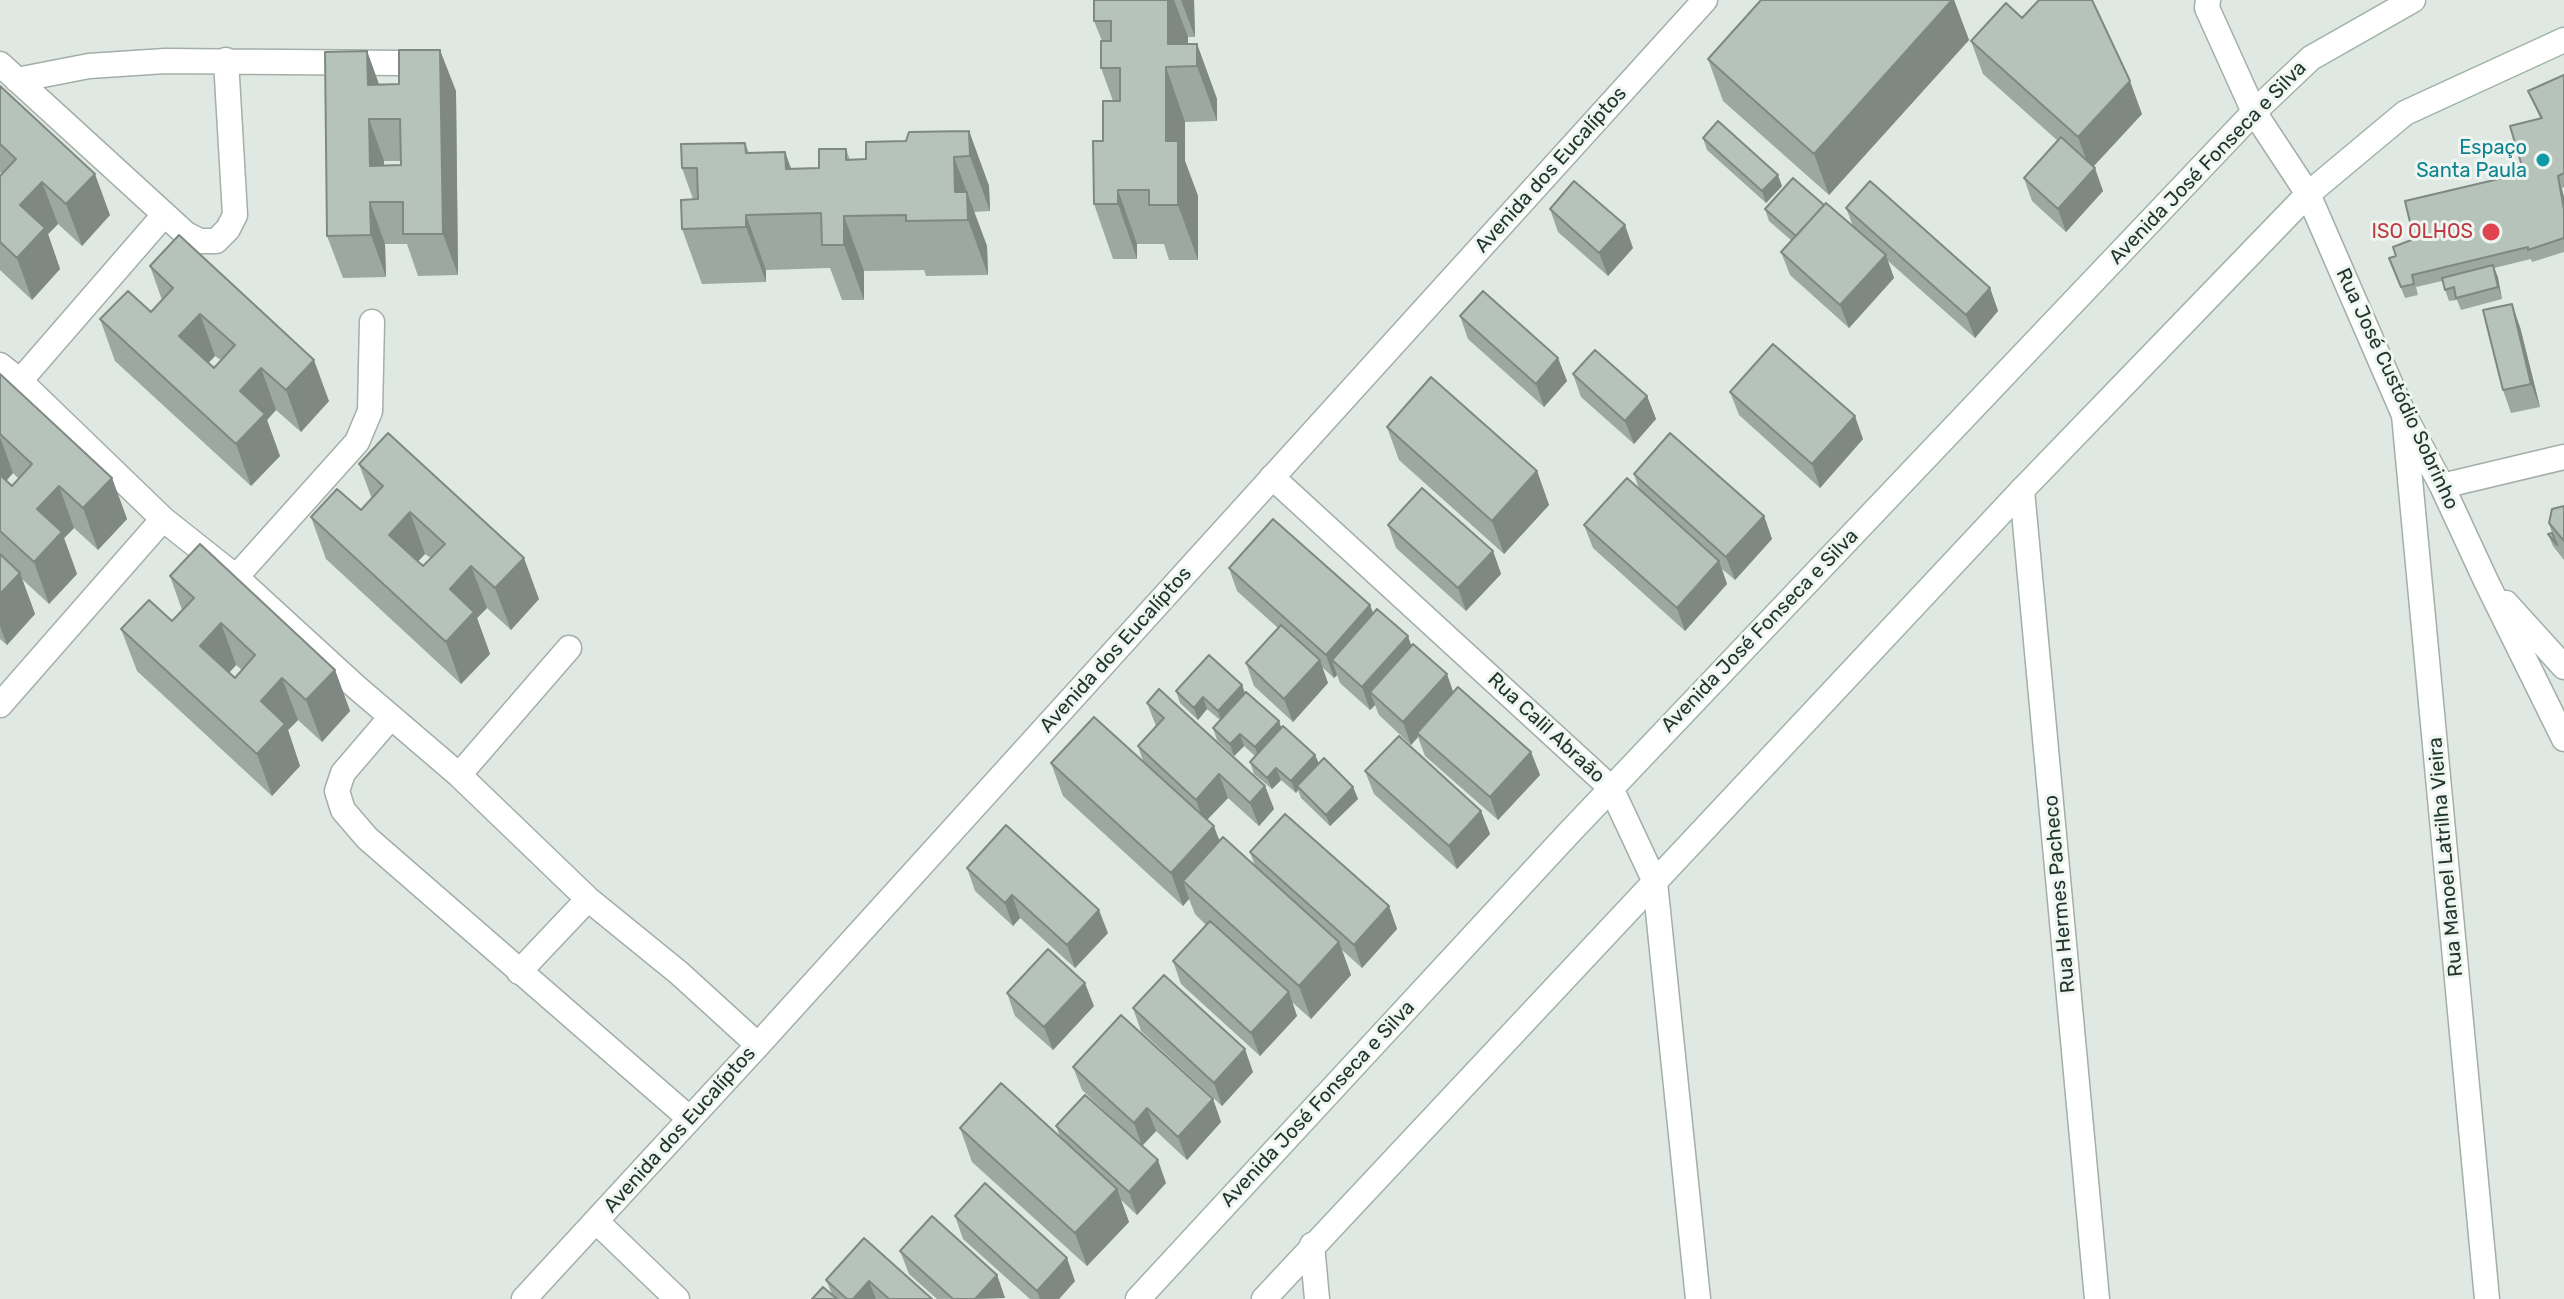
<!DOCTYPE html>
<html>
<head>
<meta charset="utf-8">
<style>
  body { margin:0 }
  canvas { display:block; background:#dfe8e2 }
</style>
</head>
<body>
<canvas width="2564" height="1299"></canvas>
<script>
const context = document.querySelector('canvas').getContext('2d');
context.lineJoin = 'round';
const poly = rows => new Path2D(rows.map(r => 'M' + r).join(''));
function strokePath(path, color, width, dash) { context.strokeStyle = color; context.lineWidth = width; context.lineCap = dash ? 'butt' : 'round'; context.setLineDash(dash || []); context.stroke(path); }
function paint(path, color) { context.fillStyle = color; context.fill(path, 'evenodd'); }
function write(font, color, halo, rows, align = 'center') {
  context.font = font + ' Rubik,sans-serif'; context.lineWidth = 6; context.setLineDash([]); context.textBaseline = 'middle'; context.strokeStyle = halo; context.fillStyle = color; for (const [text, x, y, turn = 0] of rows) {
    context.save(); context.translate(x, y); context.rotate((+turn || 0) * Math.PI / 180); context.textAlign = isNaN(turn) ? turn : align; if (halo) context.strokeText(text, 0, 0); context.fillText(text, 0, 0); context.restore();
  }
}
const minor = poly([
  [0,64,186,234,200,241,216,241,228,229,235,215,226,60],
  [17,80,89,66,165,61,402,63],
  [2308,194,2404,415,2442,486,2486,581,2564,739],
  [0,365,20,381,163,519,236,577,355,686,459,775,588,899,679,973,758,1045],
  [20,381,164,215],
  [2404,415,2487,1299],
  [1272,477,1611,788,1655,882,1698,1299],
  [2442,486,2564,457],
  [2022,490,2097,1299],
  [236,577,357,442,370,411,372,322],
  [2506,603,2564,667],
  [0,705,163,519],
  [391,717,343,773,337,791,343,810,367,838,689,1118],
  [459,775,569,648],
  [519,972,588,899],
  [597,1222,677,1299],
  [1312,1245,1317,1299]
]);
const tertiary = poly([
  [2208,0,2207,8,2254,112,2308,194],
  [524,1299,758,1045,1705,0]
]);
const secondary = poly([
  [1138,1299,1567,835,2254,112,2311,58,2413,0],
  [1264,1299,2022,490,2308,194,2405,113,2564,40]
]);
const wall = poly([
  [1093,0,1194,0,1195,37,1188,37,1188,44,1197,44,1217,99,1217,121,1185,122,1185,161,1198,196,1198,260,1169,260,1164,244,1137,244,1137,259,1113,259,1094,204,1103,141,1113,101,1101,68,1102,41,1094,21],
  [1761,0,1954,0,1969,40,1829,195,1723,101,1708,59],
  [2022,18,2142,114,2093,167,2103,191,2066,232,2032,201,2024,178,2058,141,1983,74,1971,41],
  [367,51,379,84,456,91,458,275,418,276,407,244,385,244,386,277,343,278,327,236],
  [384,161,401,161,401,165,384,166],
  [2564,75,2564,187,2562,188,2564,197,2564,252,2532,262,2531,259,2494,268,2502,299,2461,310,2457,300,2449,301,2442,281,2416,287,2418,295,2405,298,2389,258,2396,256,2414,239,2524,173,2540,118,2528,91],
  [0,86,110,215,82,246,58,224,48,234,60,269,32,300,0,270,0,176,2,174,0,172],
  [969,131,989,186,990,211,974,212,987,246,988,275,926,276,924,270,864,271,864,300,842,300,830,268,766,270,766,282,702,284,682,229,693,199,682,168,745,143,749,153,785,152,791,169,819,168,846,149,850,160,866,159,906,141],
  [1703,138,1782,186,1766,203,1707,150],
  [1824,205,1853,226,1846,208,1990,288,1998,311,1975,338,1887,260,1894,278,1849,328,1790,275,1781,252,1792,241,1769,221,1765,209],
  [1550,209,1633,248,1608,276,1558,232],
  [150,266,329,401,301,432,276,410,267,420,280,456,251,486,115,361,100,319,151,312,162,300],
  [215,356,221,360,214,368,208,363],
  [1460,316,1558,358,1567,381,1544,407,1468,339],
  [2520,327,2540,407,2511,413,2503,390],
  [0,374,112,478,127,519,98,550,74,528,64,538,77,574,49,604,22,579,35,614,7,645,0,639],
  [13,473,19,479,12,486,6,481],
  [1573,374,1647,396,1656,419,1634,444,1581,397],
  [1730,392,1863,439,1820,488,1739,415],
  [1387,427,1537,471,1549,505,1504,554,1399,460],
  [359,464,539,599,511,630,487,608,477,618,490,654,461,684,326,559,311,517,361,510,372,499],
  [425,554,431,558,423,566,418,561],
  [1634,474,1764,516,1772,539,1735,580,1722,569,1727,584,1685,631,1593,548,1584,525,1639,489],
  [2564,506,2564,560,2553,546,2548,534,2552,533,2549,523],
  [1388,525,1493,551,1501,574,1466,611,1396,548],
  [1229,568,1370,605,1373,614,1412,646,1453,692,1531,752,1540,775,1498,820,1425,756,1418,737,1411,745,1379,715,1375,705,1370,710,1340,683,1337,675,1334,678,1322,667,1328,683,1293,722,1254,686,1246,663,1278,628,1237,591],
  [170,576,335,670,350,711,322,742,298,720,288,730,300,766,272,796,137,671,121,629,172,621,182,610],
  [236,665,242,670,235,678,229,672],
  [1242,685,1245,693,1279,721,1281,728,1315,755,1319,764,1353,787,1358,799,1330,826,1301,798,1298,790,1296,793,1281,780,1272,789,1254,774,1250,762,1255,756,1244,746,1234,756,1217,740,1213,728,1220,720,1207,709,1198,720,1180,703,1176,691],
  [1147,703,1265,786,1274,809,1259,826,1228,798,1207,820,1220,840,1255,866,1250,852,1389,906,1397,929,1362,968,1342,950,1351,975,1311,1019,1292,1002,1297,1016,1260,1056,1181,984,1173,961,1206,925,1195,914,1189,899,1183,906,1063,796,1051,763,1143,761,1138,746,1156,726],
  [1365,771,1481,811,1490,834,1457,869,1374,794],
  [967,868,1108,933,1075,968,1020,918,1013,926,975,891],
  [1007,993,1094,1006,1053,1050,1015,1016],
  [1133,1008,1253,1072,1222,1106,1141,1031],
  [1073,1067,1213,1099,1221,1122,1187,1160,1156,1131,1142,1146,1082,1090],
  [1056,1126,1166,1183,1137,1215,1121,1200,1129,1222,1087,1266,972,1162,960,1128,1060,1137],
  [955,1216,1075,1281,1059,1299,1030,1299,963,1239],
  [864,1238,932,1299,812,1299,832,1294,826,1280],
  [900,1251,997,1275,1005,1298,937,1299,909,1274]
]);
const shadedWall = poly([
  [1168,0,1174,0,1188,37,1188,67,1168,44],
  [1181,0,1194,0,1195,37],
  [1952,0,1954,0,1969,40,1829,195,1814,154],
  [1197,44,1217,99,1217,121,1197,66],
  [440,50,456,91,458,275,443,234],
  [367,51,382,93,368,85],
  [1166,67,1185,122,1185,161,1198,196,1198,260,1178,205,1166,141],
  [2130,81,2142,114,2090,170,2078,137],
  [369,119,384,161,385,202,370,166],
  [969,131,989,186,990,211,970,156],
  [785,152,805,207,786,169],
  [954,157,987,246,988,275,968,220,955,192],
  [2095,168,2103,191,2066,232,2058,209],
  [95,174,110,215,82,246,66,204],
  [1778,175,1782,186,1766,203,1762,191],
  [2558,176,2564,197,2564,210],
  [42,182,58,224,48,234,60,269,32,300,17,258,20,205],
  [1118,190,1137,244,1137,259,1118,204],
  [370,202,385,244,386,277,371,235],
  [746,215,766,270,766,282,746,227],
  [844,216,864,271,864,300,844,245],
  [1625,225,1633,248,1608,276,1599,253],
  [1886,255,1894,278,1849,328,1840,305],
  [2493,265,2498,277,2502,299,2498,287],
  [1990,288,1998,311,1975,338,1966,315],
  [2512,304,2520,327,2540,407,2531,384],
  [200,314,215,356,194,378,179,336],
  [1558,358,1567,381,1544,407,1536,384],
  [314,360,329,401,301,432,286,390],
  [261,368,276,410,267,420,280,456,251,486,236,444,240,391],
  [1647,396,1656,419,1634,444,1625,421],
  [1855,416,1863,439,1820,488,1812,464],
  [0,437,13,473,0,488],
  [1537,471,1549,505,1504,554,1492,521],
  [112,478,127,519,98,550,83,508],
  [59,486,74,528,64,538,77,574,49,604,34,562,37,509],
  [410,512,425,554,404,576,389,535],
  [1764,516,1772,539,1735,580,1726,557],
  [1493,551,1501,574,1466,611,1458,588],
  [524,558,539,599,511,630,495,588],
  [1719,561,1727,584,1685,631,1677,608],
  [471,566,487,608,477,618,490,654,461,684,446,642,450,589],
  [20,573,35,614,7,645,0,626,0,594],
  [1370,605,1379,628,1332,660,1337,675,1334,678,1326,655],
  [221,623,236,665,216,688,200,646],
  [1408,636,1416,659,1370,692,1375,705,1370,710,1362,687],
  [1320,660,1328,683,1293,722,1284,699],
  [335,670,350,711,322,742,306,700],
  [1447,674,1455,697,1417,733,1418,737,1411,745,1403,722],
  [282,678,298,720,288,730,300,766,272,796,257,754,261,701],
  [1242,685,1246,697,1222,723,1218,711],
  [1203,697,1207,709,1198,720,1194,708],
  [1279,721,1283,733,1259,759,1255,747],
  [1240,734,1244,746,1234,756,1230,744],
  [1531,752,1540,775,1498,820,1490,797],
  [1315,755,1320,766,1297,786,1298,790,1296,793,1291,781],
  [1276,768,1281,780,1272,789,1267,778],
  [1219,774,1228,798,1204,823,1196,800],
  [1265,786,1274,809,1259,826,1250,803],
  [1353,787,1358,799,1330,826,1326,815],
  [1481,811,1490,834,1457,869,1449,846],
  [1214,826,1226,859,1183,881,1189,899,1183,906,1171,873],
  [1012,895,1020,918,1013,926,1005,903],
  [1389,906,1397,929,1362,968,1354,945],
  [1099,910,1108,933,1075,968,1067,945],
  [1339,942,1351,975,1311,1019,1299,986],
  [1085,983,1094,1006,1053,1050,1044,1027],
  [1289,992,1297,1016,1260,1056,1251,1033],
  [1245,1049,1253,1072,1222,1106,1214,1083],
  [1213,1099,1221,1122,1187,1160,1178,1137],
  [1147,1108,1156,1131,1142,1146,1134,1123],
  [1158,1160,1166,1183,1137,1215,1129,1192],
  [1117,1189,1129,1222,1087,1266,1075,1233],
  [1067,1258,1075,1281,1059,1299,1040,1299,1037,1291],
  [997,1275,1005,1298,975,1299],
  [869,1281,876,1299,853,1299]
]);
const building = poly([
  [1094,0,1168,0,1168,44,1197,44,1197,66,1166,67,1166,141,1178,141,1178,205,1149,205,1149,190,1118,190,1118,204,1094,204,1093,141,1103,141,1103,101,1120,101,1120,68,1101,68,1101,41,1111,41,1111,21,1094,21,1094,0],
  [1761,0,1952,0,1814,154,1708,59,1761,0],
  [2039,0,2092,0,2130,81,2078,137,1971,41,2006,3,2022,18,2039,0],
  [399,50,440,50,443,234,403,234,403,202,370,202,371,235,327,236,325,52,367,51,368,85,399,84,399,50],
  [369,119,400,119,401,165,370,166,369,119],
  [2564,75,2564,173,2558,176,2564,210,2564,238,2528,250,2528,247,2412,275,2414,284,2401,287,2389,258,2396,256,2393,247,2414,239,2405,201,2524,173,2510,126,2542,118,2528,91,2564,75],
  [0,86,95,174,66,204,42,182,20,205,45,228,17,258,0,242,0,176,16,159,0,144,0,86],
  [1718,121,1778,175,1762,191,1703,138,1718,121],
  [969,131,970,156,954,157,955,192,967,192,968,220,906,221,906,215,844,216,844,245,822,245,821,213,746,215,746,227,682,229,681,200,698,199,697,168,682,168,681,144,745,143,746,153,785,152,786,169,819,168,819,149,846,149,846,160,866,159,866,142,906,141,909,132,969,131],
  [2061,137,2095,168,2058,209,2024,178,2061,137],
  [1793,178,1824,205,1796,236,1765,209,1793,178],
  [1574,181,1625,225,1599,253,1550,209,1574,181],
  [1870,181,1990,288,1966,315,1846,208,1870,181],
  [1826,203,1886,255,1840,305,1781,252,1826,203],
  [179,235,314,360,286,390,261,368,240,391,265,414,236,444,100,319,128,291,151,312,173,288,150,266,179,235],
  [200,314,235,345,214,368,179,336,200,314],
  [2493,265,2498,287,2456,298,2454,287,2445,290,2442,278,2493,265],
  [1483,291,1558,358,1536,384,1460,316,1483,291],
  [2512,304,2531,384,2503,390,2483,310,2512,304],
  [1773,344,1855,416,1812,464,1730,392,1773,344],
  [1595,350,1647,396,1625,421,1573,374,1595,350],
  [0,374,112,478,83,508,59,486,37,509,62,532,34,562,0,531,0,475,12,486,32,464,0,434,0,374],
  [1431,377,1537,471,1492,521,1387,427,1431,377],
  [388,433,524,558,495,588,471,566,450,589,474,612,446,642,311,517,337,489,361,510,383,486,359,464,388,433],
  [410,512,445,544,423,566,389,535,410,512],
  [1670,433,1764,516,1726,557,1634,474,1670,433],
  [1627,478,1719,561,1677,608,1584,525,1627,478],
  [1422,488,1493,551,1458,588,1388,525,1422,488],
  [2564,506,2564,541,2549,523,2552,509,2564,506],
  [1273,519,1370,605,1326,655,1229,568,1273,519],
  [2552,533,2557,545,2548,534,2552,533],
  [200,544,335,670,306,700,282,678,261,701,285,724,257,754,121,629,149,600,172,621,194,598,170,576,200,544],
  [221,623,255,655,235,678,200,646,221,623],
  [0,554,20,573,0,594,0,554],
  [1377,609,1408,636,1362,687,1332,660,1377,609],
  [1281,625,1320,660,1284,699,1246,663,1281,625],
  [1413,644,1447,674,1403,722,1370,692,1413,644],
  [1209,655,1242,685,1218,711,1203,697,1194,708,1176,691,1209,655],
  [1458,687,1531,752,1490,797,1417,733,1458,687],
  [1159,689,1265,786,1250,803,1219,774,1196,800,1138,746,1164,718,1147,703,1159,689],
  [1246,692,1279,721,1255,747,1240,734,1230,744,1213,728,1246,692],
  [1094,717,1214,826,1171,873,1051,763,1094,717],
  [1283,726,1315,755,1291,781,1276,768,1267,778,1250,762,1283,726],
  [1399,736,1481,811,1449,846,1365,771,1399,736],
  [1324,758,1353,787,1326,815,1297,786,1324,758],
  [1285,814,1389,906,1354,945,1250,852,1285,814],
  [1006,825,1099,910,1067,945,1012,895,1005,903,967,868,1006,825],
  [1223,837,1339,942,1299,986,1183,881,1223,837],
  [1210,921,1289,992,1251,1033,1173,961,1210,921],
  [1048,949,1085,983,1044,1027,1007,993,1048,949],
  [1164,975,1245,1049,1214,1083,1133,1008,1164,975],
  [1121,1015,1213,1099,1178,1137,1147,1108,1134,1123,1073,1067,1121,1015],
  [1001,1083,1117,1189,1075,1233,960,1128,1001,1083],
  [1085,1095,1158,1160,1129,1192,1056,1126,1085,1095],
  [985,1183,1067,1258,1037,1291,955,1216,985,1183],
  [932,1216,997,1275,975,1299,953,1299,900,1251,932,1216],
  [864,1238,932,1299,889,1299,869,1281,853,1299,847,1299,826,1280,864,1238],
  [823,1287,837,1299,812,1299,823,1287]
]);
const markers = [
  [2543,160,8,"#0f9aa8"],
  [2491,232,10,"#e0444e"]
];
const cultureNames = [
  ["Espaço",2527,148],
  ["Santa Paula",2527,171]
];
const streetNames = [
  ["Avenida José Fonseca e Silva",2208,163,-46],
  ["Avenida dos Eucalíptos",1551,170,-48],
  ["Rua José Custódio Sobrinho",2397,389,65],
  ["Avenida José Fonseca e Silva",1760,631,-46],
  ["Avenida dos Eucalíptos",1116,650,-48],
  ["Rua Calil Abraão",1546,728,43],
  ["Rua Manoel Latrilha Vieira",2446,857,-95],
  ["Rua Hermes Pacheco",2060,894,-95],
  ["Avenida José Fonseca e Silva",1318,1104,-47],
  ["Avenida dos Eucalíptos",680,1130,-48]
];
const healthNames = [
  ["ISO OLHOS",2473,232]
];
strokePath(minor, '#a3afa8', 27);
strokePath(tertiary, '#a3afa8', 27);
strokePath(secondary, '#a0b3a8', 27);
strokePath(minor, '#fff', 24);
strokePath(tertiary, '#fff', 24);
strokePath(secondary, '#fff', 24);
paint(wall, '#9ca8a1');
paint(shadedWall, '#7f8883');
paint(building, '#b5c3bb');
strokePath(building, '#7f8883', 2);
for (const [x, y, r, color] of markers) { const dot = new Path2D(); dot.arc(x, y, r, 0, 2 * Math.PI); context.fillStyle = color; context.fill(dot); strokePath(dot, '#eff5f1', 3); }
write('20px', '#0d838f', '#eff5f1', cultureNames, 'right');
write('20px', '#22362d', '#eff5f1', streetNames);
write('20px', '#be3a42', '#eff5f1', healthNames, 'right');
</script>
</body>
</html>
